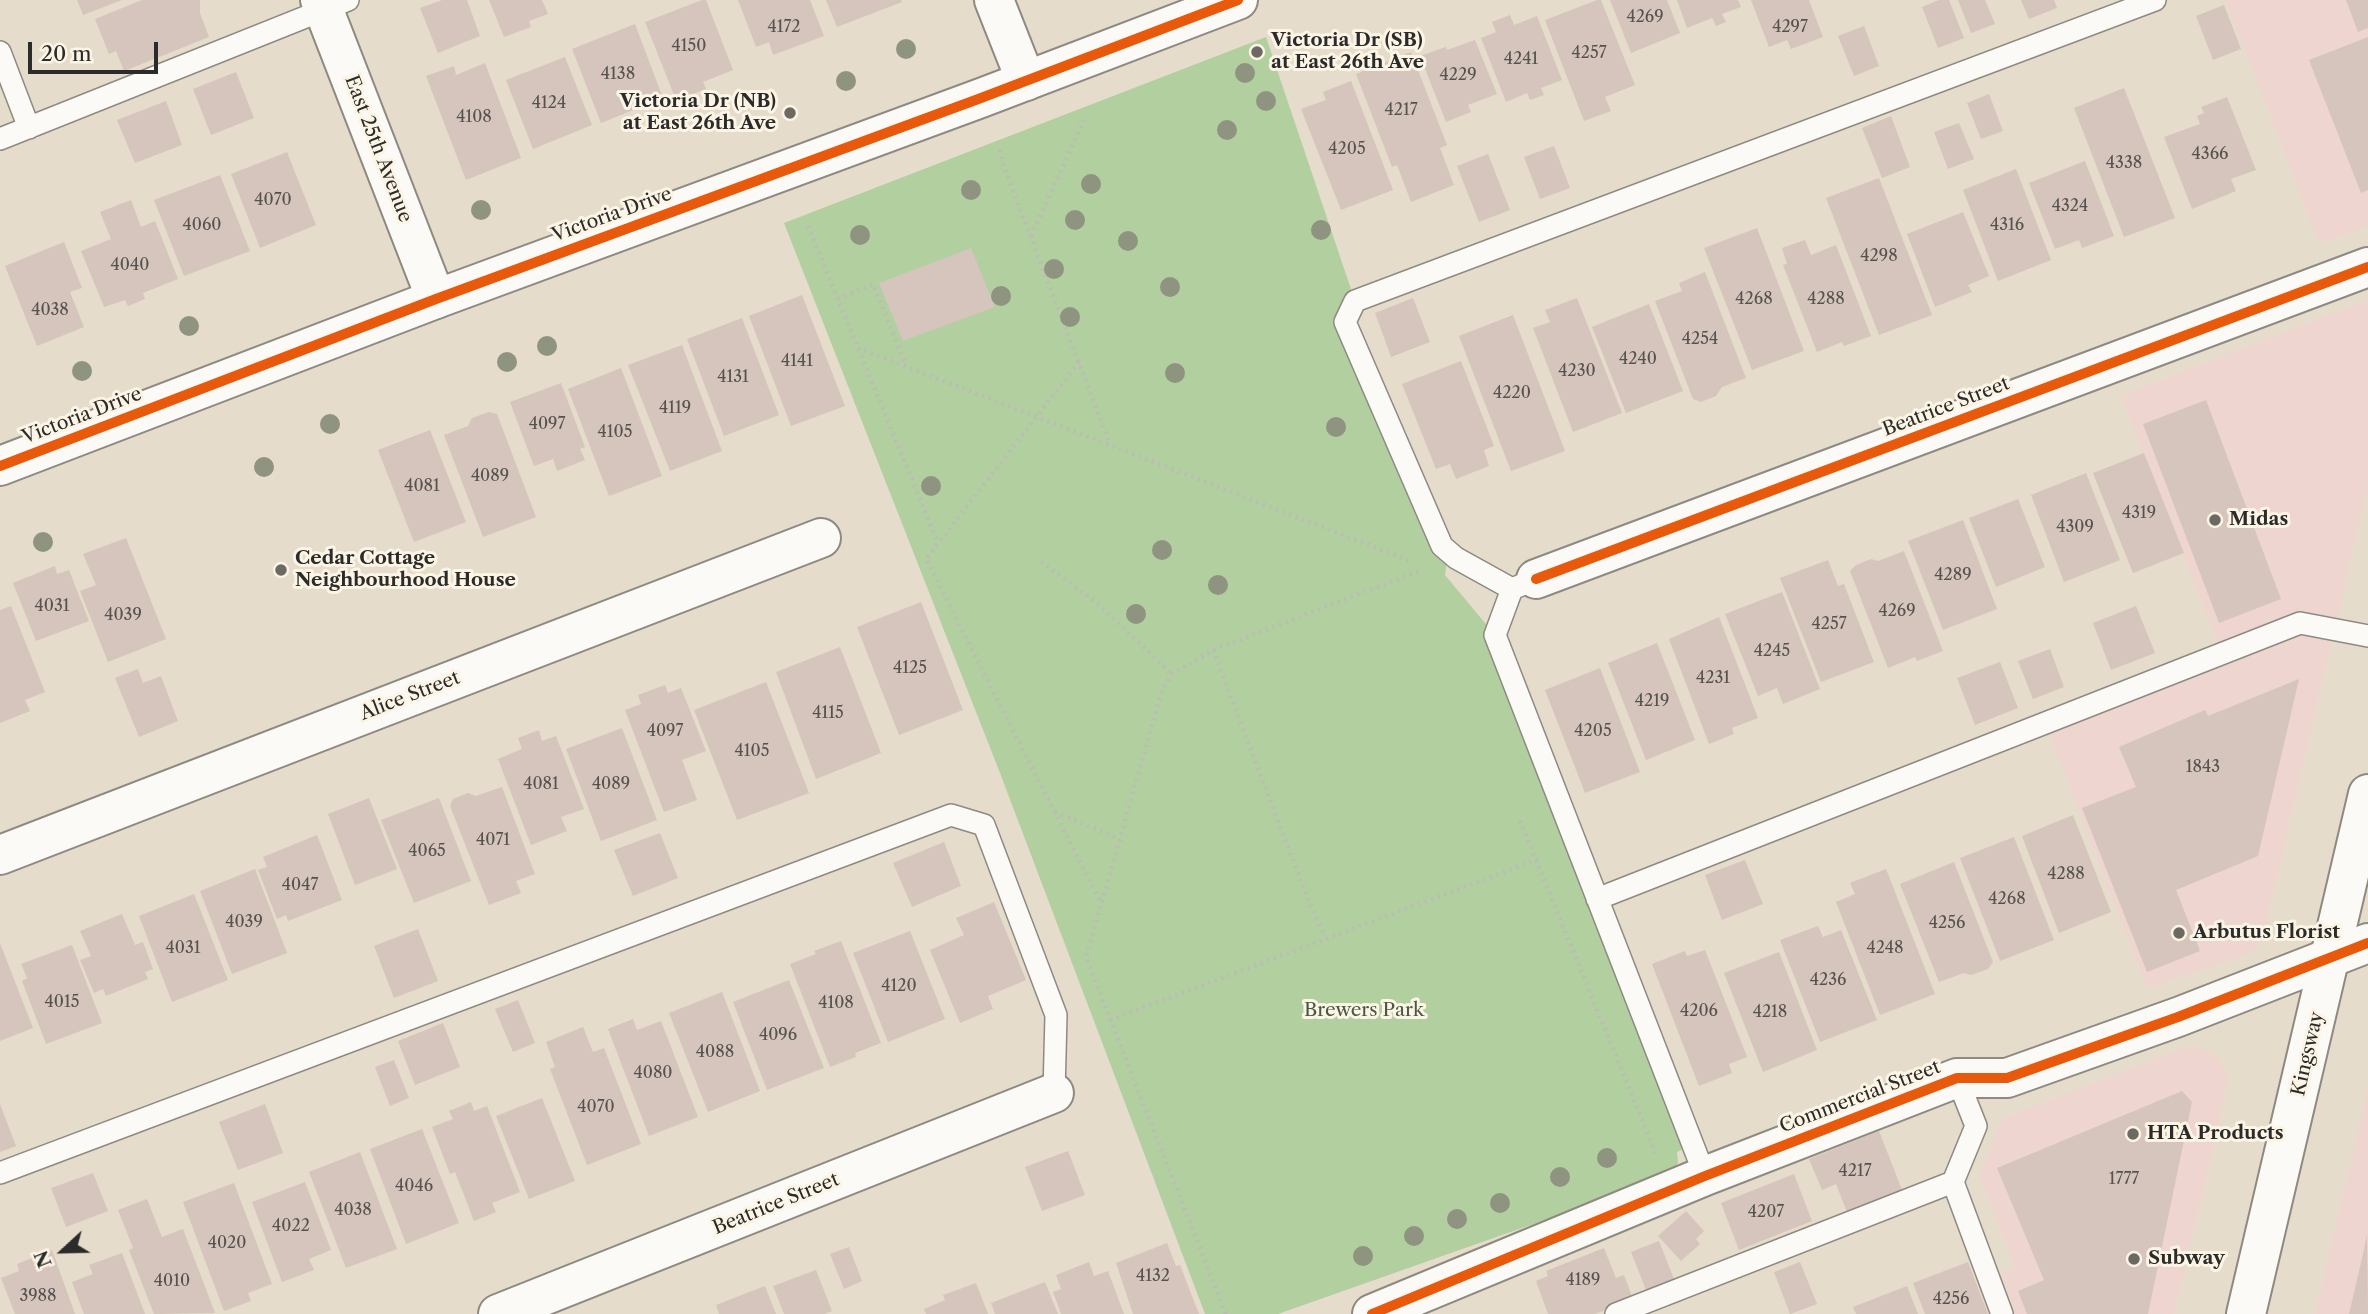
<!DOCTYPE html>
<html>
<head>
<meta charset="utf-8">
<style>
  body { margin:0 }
  #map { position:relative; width:2368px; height:1314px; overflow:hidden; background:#e6dccb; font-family:"Libre Caslon Text",serif }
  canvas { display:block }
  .north { position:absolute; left:28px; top:1216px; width:70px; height:70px; -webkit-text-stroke:5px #fcf5e5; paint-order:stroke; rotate:248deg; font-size:19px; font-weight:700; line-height:28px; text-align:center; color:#2b2b2b }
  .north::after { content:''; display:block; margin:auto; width:24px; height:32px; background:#2b2b2b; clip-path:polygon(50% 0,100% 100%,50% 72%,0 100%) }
  .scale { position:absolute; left:28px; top:42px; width:130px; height:32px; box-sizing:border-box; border:4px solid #2b2b2b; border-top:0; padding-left:9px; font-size:21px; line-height:24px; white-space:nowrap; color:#2b2b2b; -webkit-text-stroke:5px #fcf5e5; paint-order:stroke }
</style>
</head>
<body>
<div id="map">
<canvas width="2368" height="1314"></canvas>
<div class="north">N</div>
<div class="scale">20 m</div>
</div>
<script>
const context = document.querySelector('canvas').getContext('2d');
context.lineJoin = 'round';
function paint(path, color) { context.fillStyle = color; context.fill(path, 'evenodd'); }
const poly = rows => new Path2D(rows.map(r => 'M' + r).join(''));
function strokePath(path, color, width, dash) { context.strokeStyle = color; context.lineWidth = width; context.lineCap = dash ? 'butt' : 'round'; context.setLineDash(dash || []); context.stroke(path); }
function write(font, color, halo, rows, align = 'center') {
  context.font = font + ' "Libre Caslon Text",serif'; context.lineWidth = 6; context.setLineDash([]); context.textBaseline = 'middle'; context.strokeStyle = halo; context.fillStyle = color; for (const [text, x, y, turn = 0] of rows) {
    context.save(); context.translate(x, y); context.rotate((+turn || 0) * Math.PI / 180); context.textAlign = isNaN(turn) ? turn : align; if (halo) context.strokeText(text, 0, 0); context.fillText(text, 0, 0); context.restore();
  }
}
const built = poly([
  [2226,0,2368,0,2368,225,2319,244],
  [2368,300,2368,483,2263,935,2256,947,2248,954,2147,988,2045,723,2222,654,2121,396],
  [2197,1046,2216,1056,2226,1070,2227,1086,2174,1314,2008,1314,1996,1275,2015,1267,1980,1176,2002,1119,2176,1051],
  [2368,1089,2368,1314,2315,1314]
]);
const green = poly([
  [1266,37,1355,301,1346,322,1448,552,1445,575,1495,635,1693,1144,1677,1152,1678,1162,1675,1174,1278,1314,1205,1314,1000,773,784,223]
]);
const building = poly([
  [77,0,122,0,83,15],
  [142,0,200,0,200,13,209,37,124,71,116,51,109,54,95,19],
  [442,0,467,0,480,36,438,53,420,8],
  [489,0,542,0,548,14,529,21,531,27,504,37],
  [702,0,706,0,733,70,703,82,706,89,676,100,645,22],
  [738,0,810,0,824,36,773,55,769,42,756,47],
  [826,0,901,0,902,2,837,27],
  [1597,0,1601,0,1635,85,1605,97,1611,111,1584,121,1545,20],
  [1610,0,1667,0,1680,33,1631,53],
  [1677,0,1738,0,1741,7,1722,14,1726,22,1716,26,1712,18,1687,28],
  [1751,0,1809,0,1823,37,1791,49,1787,40,1769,47],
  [1939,0,1949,0,1964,38,1938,48,1922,7],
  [1958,0,1985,0,1995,24,1971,33],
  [2021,0,2054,0,2057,8,2029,19],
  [2346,0,2368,0,2368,28,2358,32],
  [2224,5,2241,49,2213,60,2196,16],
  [1510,15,1514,25,1537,16,1562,80,1541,88,1544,95,1530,100,1527,93,1506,102,1481,38,1496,32,1492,22],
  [635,24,663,98,601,123,572,49],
  [1864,26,1879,66,1854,76,1838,36],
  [2368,37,2368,190,2361,193,2309,60],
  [1475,40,1497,94,1468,105,1471,112,1446,122,1420,56,1446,47,1447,50],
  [1411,52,1447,145,1440,148,1454,185,1411,202,1397,165,1392,167,1356,74],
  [565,57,592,125,533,149,506,80],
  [485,63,521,158,466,180,426,76,454,66,456,75],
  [236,72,254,118,211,135,193,89],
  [1351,81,1393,190,1341,210,1301,109,1326,100,1323,92],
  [2124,88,2175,218,2124,237,2074,108],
  [1989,94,2003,131,1981,139,1967,103],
  [2227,97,2256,170,2231,179,2236,191,2192,209,2164,137,2200,124,2197,116,2204,113,2201,107],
  [166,101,182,145,135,163,117,120],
  [1891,116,1910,167,1882,178,1862,128],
  [1959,123,1974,159,1948,169,1934,132],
  [1554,146,1570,188,1540,199,1524,157],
  [287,152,316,225,260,248,231,174],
  [1488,154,1510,210,1479,222,1457,166],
  [2085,161,2114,236,2082,248,2079,240,2055,249,2029,183],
  [2016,169,2051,260,1998,281,1963,190],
  [220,175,250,251,184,276,154,200],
  [1879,178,1932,315,1879,335,1826,198],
  [131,200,141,227,155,221,178,279,143,293,145,299,128,306,125,300,104,307,81,251,111,239,100,212],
  [1963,212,1989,276,1968,285,1972,292,1935,307,1907,234],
  [1757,228,1804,351,1752,370,1704,248],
  [1805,240,1811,255,1836,245,1871,336,1844,346,1842,342,1817,352,1783,265,1787,264,1782,248],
  [64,242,82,288,70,292,84,327,37,346,5,266],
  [971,248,995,307,903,341,879,283],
  [1705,272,1746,378,1722,387,1716,396,1701,402,1693,399,1655,301,1682,291,1679,283],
  [802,295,845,406,791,426,749,316],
  [1413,298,1430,342,1391,357,1375,313],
  [1577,298,1622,413,1573,432,1533,328,1550,322,1545,310],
  [1649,304,1683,391,1626,413,1592,327],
  [1513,315,1565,451,1511,471,1459,336],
  [742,318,779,415,724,436,687,339],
  [682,345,722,451,670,471,628,365],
  [1461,361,1494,446,1484,450,1489,466,1456,479,1450,464,1436,469,1402,384],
  [621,368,662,476,609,496,568,389],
  [561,383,585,447,580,449,585,460,557,471,553,459,534,466,510,402],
  [2206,400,2281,599,2219,623,2143,424],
  [489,412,497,414,536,517,483,537,444,435,468,426,472,418],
  [430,430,466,522,414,542,378,450],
  [2144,453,2184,553,2133,573,2093,473],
  [2086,473,2120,560,2064,582,2031,495],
  [2018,499,2045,567,1996,587,1969,518],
  [1963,520,1997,609,1943,630,1908,541],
  [126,538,166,639,108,662,80,591,96,585,83,554],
  [1904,551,1943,651,1917,661,1915,657,1888,668,1850,571,1856,565,1871,559,1878,561],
  [1828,560,1838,586,1844,584,1874,662,1821,682,1780,578],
  [55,566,57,574,69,570,89,621,36,641,13,583],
  [1782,592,1820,689,1783,704,1777,688,1758,696,1725,614],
  [921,602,963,710,899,735,857,627],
  [11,606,45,692,25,700,30,711,0,723,0,610],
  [2136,606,2155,653,2111,670,2093,623],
  [1719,617,1758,718,1732,728,1734,734,1709,744,1669,639],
  [1657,643,1695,740,1646,760,1608,663],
  [840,647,881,753,816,779,776,672],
  [2050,649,2064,687,2033,699,2018,661],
  [2000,662,2018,708,1975,725,1957,678],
  [1600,668,1640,772,1585,793,1545,690],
  [138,669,143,683,161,676,178,721,139,737,115,678],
  [2299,679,2258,856,2176,890,2200,951,2147,972,2082,808,2136,787,2119,747,2205,710,2208,716],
  [766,682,809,793,737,820,694,710],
  [665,685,668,693,681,688,706,751,682,760,697,800,664,812,625,710,641,704,638,695],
  [622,728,657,820,601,841,566,749],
  [539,730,542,741,556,736,584,809,561,817,567,831,531,845,498,759,522,749,518,738],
  [502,787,535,874,516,881,521,893,489,905,450,806,453,799,468,793,476,796],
  [369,798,397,869,355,885,328,814],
  [439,798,471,881,414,903,381,820],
  [2073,815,2111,912,2059,933,2022,836],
  [660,833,678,878,633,896,614,850],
  [317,835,342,900,288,921,286,915,277,919,258,870,267,867,263,857],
  [2014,837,2054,940,2000,961,1960,858],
  [944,842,961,886,912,907,893,863],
  [1745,860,1763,904,1722,920,1705,875],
  [1954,862,1993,962,1988,969,1971,975,1964,973,1939,982,1900,884],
  [255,869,287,953,232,974,200,891],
  [1886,869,1935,994,1880,1015,1836,902,1855,894,1850,883],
  [194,894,228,980,172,1002,139,916],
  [994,902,1026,980,988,996,993,1009,960,1023,930,950,964,935,956,918],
  [122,914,135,945,143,942,153,969,145,972,148,979,106,996,103,989,94,993,80,960,91,956,80,931],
  [1818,926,1823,937,1841,930,1877,1020,1820,1042,1780,940],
  [418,929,438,981,394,998,374,946],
  [910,931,945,1019,888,1042,853,953],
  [841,941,881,1043,855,1053,856,1057,830,1067,790,964,816,954,814,951],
  [0,943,33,1028,0,1041],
  [72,945,102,1023,46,1044,22,981,27,978,21,964],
  [1705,950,1747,1057,1729,1064,1732,1073,1699,1086,1652,964,1685,951,1687,956],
  [1779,952,1817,1050,1763,1072,1724,973],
  [789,980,824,1068,767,1090,733,1002],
  [722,992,760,1091,708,1112,669,1013],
  [518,1000,535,1043,513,1052,495,1009],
  [633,1019,637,1030,661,1021,698,1117,649,1136,608,1029],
  [443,1023,460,1067,415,1085,398,1041],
  [583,1027,593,1052,604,1048,641,1144,587,1165,550,1069,555,1067,546,1042],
  [394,1060,409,1098,390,1106,375,1067],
  [2182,1091,2192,1102,2148,1314,2027,1314,2018,1291,2044,1280,1997,1168],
  [542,1098,575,1181,529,1199,496,1116],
  [471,1102,474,1111,487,1106,520,1192,492,1203,496,1212,474,1221,455,1172,450,1174,432,1127,453,1119,449,1111],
  [0,1104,16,1146,0,1152],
  [265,1104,283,1153,238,1170,219,1122],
  [422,1129,459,1223,406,1244,370,1149],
  [1879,1131,1902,1190,1847,1212,1836,1184,1822,1190,1809,1159],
  [1068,1151,1085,1195,1042,1211,1025,1167],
  [360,1152,397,1249,346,1268,309,1172],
  [93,1173,108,1211,66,1227,51,1188],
  [1794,1174,1812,1221,1739,1250,1721,1203],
  [305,1182,331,1250,309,1259,314,1270,282,1282,252,1202],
  [234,1183,272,1284,248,1293,251,1301,224,1311,183,1202],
  [147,1199,162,1237,183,1229,215,1313,154,1314,129,1250,133,1248,118,1210],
  [1686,1211,1704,1231,1696,1239,1700,1244,1681,1261,1658,1236],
  [2367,1235,2368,1314,2349,1314,2363,1254],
  [1659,1241,1674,1279,1646,1290,1631,1252],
  [1167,1243,1176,1266,1180,1265,1199,1314,1133,1314,1116,1263],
  [849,1247,862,1281,844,1289,830,1254],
  [1604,1248,1616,1278,1624,1275,1633,1299,1595,1314,1548,1314,1536,1281,1548,1276,1546,1271],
  [52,1250,75,1314,15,1314,1,1278,19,1271,17,1264],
  [122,1253,145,1314,84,1314,72,1282,93,1274,89,1265],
  [1089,1262,1094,1276,1108,1271,1124,1314,1061,1314,1053,1292,1061,1289,1056,1275],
  [1800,1262,1817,1304,1790,1314,1774,1272],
  [1968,1262,1988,1314,1925,1314,1913,1283],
  [816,1270,832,1311,824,1314,784,1314,773,1286],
  [1045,1282,1058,1314,995,1314,991,1303],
  [976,1283,988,1314,926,1314,924,1309,945,1300,943,1295],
  [765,1286,776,1314,719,1314,716,1305],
  [1907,1286,1918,1314,1856,1314,1853,1307]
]);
const path = poly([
  [1000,150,1002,162,1110,444],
  [808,226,938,543],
  [1031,236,1085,118],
  [838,299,873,284,906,365],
  [858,348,1413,562],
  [1079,362,926,559,1101,903],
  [1041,562,1096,602,1172,674],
  [1213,650,1309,902,1325,937],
  [1055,812,1120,839],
  [1520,821,1536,860],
  [1110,1020,1536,860,1656,1154],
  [1226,1314,1086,958,1162,691,1172,674,1213,650,1422,570]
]);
const lane = poly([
  [0,52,29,128],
  [0,139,348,0],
  [1536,579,1512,589,1456,558,1442,546,1345,322,1355,301,2155,0],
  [1512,589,1495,635,1705,1176],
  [1597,899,2300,623,2368,636],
  [1957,1078,1976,1126,1953,1182,2002,1314],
  [0,1173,951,815,984,825,1056,1015,1054,1093],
  [1616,1314,1953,1182]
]);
const street = poly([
  [320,0,436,299],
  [994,0,1026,81],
  [1536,579,2368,267],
  [0,855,821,538],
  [498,1314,1054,1093],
  [1372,1314,1705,1176,1957,1078,2007,1078,2178,1017,2368,943]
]);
const secondary = poly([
  [0,466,436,299,981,98,1238,0]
]);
const primary = poly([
  [2246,1314,2368,794]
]);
const cycleway = poly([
  [0,466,436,299,981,98,1238,0],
  [1536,579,2368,267],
  [1372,1314,1705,1176,1957,1078,2007,1078,2178,1017,2368,943]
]);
const trees = [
  [906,49],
  [1245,73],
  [846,81],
  [1266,101],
  [1227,130],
  [1091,184],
  [971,190],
  [481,210],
  [1075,220],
  [1321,230],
  [860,235],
  [1128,241],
  [1054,269],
  [1170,287],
  [1001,296],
  [1070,317],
  [189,326],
  [547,346],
  [507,362],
  [82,371],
  [1175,373],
  [330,424],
  [1336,427],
  [264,467],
  [931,486],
  [43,542],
  [1162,550],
  [1218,585],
  [1136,614],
  [1607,1158],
  [1560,1177],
  [1500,1203],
  [1457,1219],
  [1414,1236],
  [1363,1256]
];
const markers = [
  [1257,52,7,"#6c6963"],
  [790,113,7,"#6c6963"],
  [2215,520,7,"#6c6963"],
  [281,570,7,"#6c6963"],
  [2179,933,7,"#6c6963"],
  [2133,1134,7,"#6c6963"],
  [2134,1259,7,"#6c6963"]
];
const numberNames = [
  ["4269",1645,17],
  ["4172",784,27],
  ["4297",1790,27],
  ["4150",689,46],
  ["4257",1589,53],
  ["4241",1521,59],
  ["4138",618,74],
  ["4229",1458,75],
  ["4124",549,103],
  ["4217",1401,110],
  ["4108",474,117],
  ["4205",1347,149],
  ["4366",2210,154],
  ["4338",2124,163],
  ["4070",273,200],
  ["4324",2070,206],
  ["4060",202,225],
  ["4316",2007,225],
  ["4298",1879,256],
  ["4040",130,265],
  ["4268",1754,299],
  ["4288",1826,299],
  ["4038",50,310],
  ["4254",1700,339],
  ["4240",1638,359],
  ["4141",797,361],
  ["4230",1577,371],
  ["4131",733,377],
  ["4220",1512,393],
  ["4119",675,408],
  ["4097",547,424],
  ["4105",615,432],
  ["4089",490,476],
  ["4081",422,486],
  ["4319",2139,513],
  ["4309",2075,527],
  ["4289",1953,575],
  ["4031",52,606],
  ["4269",1897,611],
  ["4039",123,615],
  ["4257",1829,624],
  ["4245",1772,651],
  ["4125",910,668],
  ["4231",1713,678],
  ["4219",1652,701],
  ["4115",828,713],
  ["4097",665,731],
  ["4205",1593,731],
  ["4105",752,751],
  ["1843",2203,767],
  ["4081",541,784],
  ["4089",611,784],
  ["4071",493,840],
  ["4065",427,851],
  ["4288",2066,874],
  ["4047",300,885],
  ["4268",2007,899],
  ["4039",244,922],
  ["4256",1947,923],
  ["4031",183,948],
  ["4248",1885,948],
  ["4236",1828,980],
  ["4120",899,986],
  ["4015",62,1002],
  ["4108",836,1003],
  ["4206",1699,1011],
  ["4218",1770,1012],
  ["4096",778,1035],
  ["4088",715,1052],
  ["4080",653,1073],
  ["4070",596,1107],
  ["4217",1855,1171],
  ["1777",2124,1179],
  ["4046",414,1186],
  ["4038",353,1210],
  ["4207",1766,1212],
  ["4022",291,1226],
  ["4020",227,1243],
  ["4132",1153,1276],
  ["4189",1583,1280],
  ["4010",172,1281],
  ["3988",38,1296],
  ["4256",1951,1299]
];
const poiNames = [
  ["Victoria Dr (SB)",1271,41],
  ["at East 26th Ave",1271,63],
  ["Victoria Dr (NB)",776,102,"right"],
  ["at East 26th Ave",776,124,"right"],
  ["Midas",2229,520],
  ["Cedar Cottage",295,559],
  ["Neighbourhood House",295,581],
  ["Arbutus Florist",2193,933],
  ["HTA Products",2147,1134],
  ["Subway",2148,1259]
];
const streetNames = [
  ["East 25th Avenue",378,149,69],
  ["Victoria Drive",612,215,-20],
  ["Beatrice Street",1946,407,-21],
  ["Victoria Drive",82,416,-21],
  ["Alice Street",410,696,-21],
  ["Kingsway",2308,1054,-77],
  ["Commercial Street",1860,1097,-21],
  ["Beatrice Street",776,1204,-22]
];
const parkNames = [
  ["Brewers Park",1364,1011]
];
paint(built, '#efd5cf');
paint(green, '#b2cf9f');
paint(building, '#d5c5bc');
strokePath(lane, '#8e8981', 24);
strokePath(street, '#8e8981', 42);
strokePath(secondary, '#8e8981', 42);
strokePath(primary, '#8e8981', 42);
strokePath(path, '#bcbbb7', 4.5, [2, 5]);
strokePath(lane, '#fbfaf7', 21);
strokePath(street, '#fbfaf7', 38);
strokePath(secondary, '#fbfaf7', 38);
strokePath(primary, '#fbfaf7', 38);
strokePath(cycleway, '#e8590c', 10);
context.fillStyle = '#8f9480';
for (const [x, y] of trees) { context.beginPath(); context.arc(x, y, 10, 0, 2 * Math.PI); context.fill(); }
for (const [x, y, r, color] of markers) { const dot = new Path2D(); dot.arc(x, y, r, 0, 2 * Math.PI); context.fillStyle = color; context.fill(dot); strokePath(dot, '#fcf5e5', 2.5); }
write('16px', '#56524f', null, numberNames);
write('bold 19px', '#2b2b2b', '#fcf5e5', poiNames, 'left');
write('19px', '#2b2b2b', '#fcf5e5', streetNames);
write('19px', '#475943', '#fcf5e5', parkNames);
</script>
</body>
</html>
